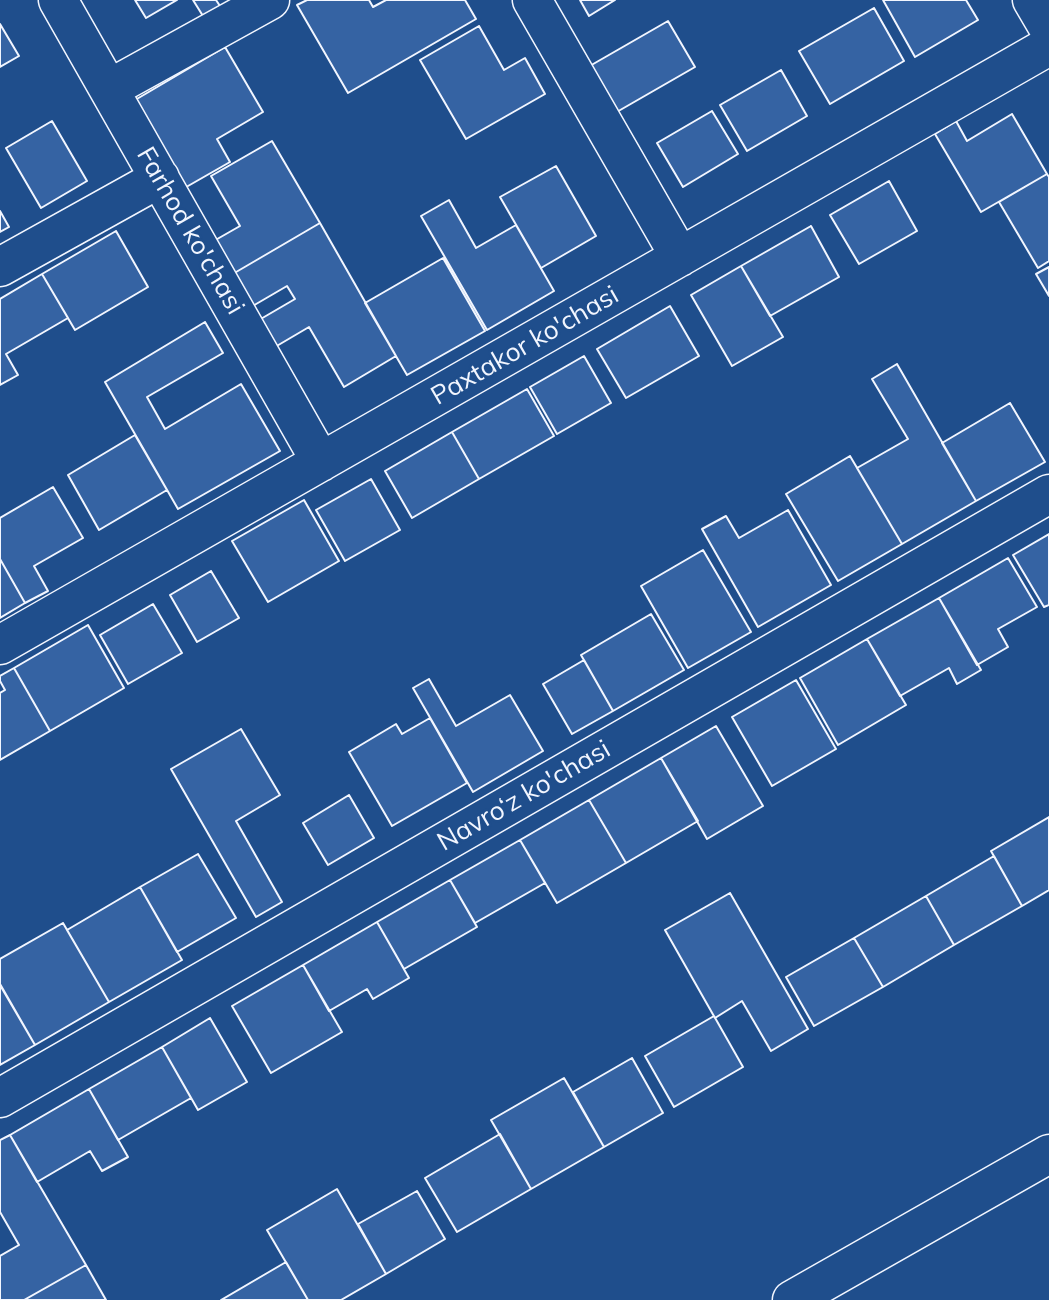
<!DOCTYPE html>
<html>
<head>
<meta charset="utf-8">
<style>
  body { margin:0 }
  canvas { display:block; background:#1f4e8c }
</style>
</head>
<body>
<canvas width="1049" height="1300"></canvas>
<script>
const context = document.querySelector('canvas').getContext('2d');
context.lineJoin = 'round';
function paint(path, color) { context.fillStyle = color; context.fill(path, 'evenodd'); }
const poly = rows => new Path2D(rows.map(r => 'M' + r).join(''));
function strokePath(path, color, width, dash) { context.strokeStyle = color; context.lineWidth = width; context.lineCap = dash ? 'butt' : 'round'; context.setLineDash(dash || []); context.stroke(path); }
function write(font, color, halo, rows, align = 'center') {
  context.font = font + ' Mulish,sans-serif'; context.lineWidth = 5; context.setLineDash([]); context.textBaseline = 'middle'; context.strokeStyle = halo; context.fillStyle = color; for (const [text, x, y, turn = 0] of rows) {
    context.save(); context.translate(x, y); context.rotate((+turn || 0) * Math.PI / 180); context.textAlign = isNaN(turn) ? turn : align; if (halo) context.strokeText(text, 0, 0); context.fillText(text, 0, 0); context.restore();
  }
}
const building = poly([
  [135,0,177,0,146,18,135,0],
  [193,0,216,0,220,6,203,16,193,0],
  [307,0,369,0,373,7,386,0,465,0,476,19,348,93,297,5,307,0],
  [580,0,615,0,589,16,580,0],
  [883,0,966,0,978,20,915,57,883,0],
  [874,8,904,61,830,104,799,51,874,8],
  [668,21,695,67,615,113,588,67,668,21],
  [0,24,19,56,0,67,0,24],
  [479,26,504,70,525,58,545,94,466,139,420,60,479,26],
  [225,47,263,112,217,139,230,162,181,190,130,103,225,47],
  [781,70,807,116,747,151,720,105,781,70],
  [712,111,738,154,683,187,657,143,712,111],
  [1012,114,1047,174,981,212,935,134,956,121,967,141,1012,114],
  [52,121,87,181,41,208,6,148,52,121],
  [272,141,320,223,231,275,212,242,240,226,211,176,272,141],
  [556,166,596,236,541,268,500,197,556,166],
  [1047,174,1049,177,1049,261,1038,268,999,202,1047,174],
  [889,181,917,231,859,264,830,215,889,181],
  [449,200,476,248,516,225,554,291,487,330,421,216,449,200],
  [0,211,9,227,0,232,0,211],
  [320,223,396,356,344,387,309,327,275,347,259,320,295,299,287,286,251,307,231,275,320,223],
  [811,226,839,277,770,316,741,266,811,226],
  [116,231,148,287,75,330,42,274,116,231],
  [443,258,485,331,407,375,365,303,443,258],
  [741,266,783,337,732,366,691,295,741,266],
  [1049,267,1049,296,1036,274,1049,267],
  [42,274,68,318,6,354,18,375,0,385,0,299,42,274],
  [670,306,699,356,626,398,597,349,670,306],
  [205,322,223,353,147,397,165,429,241,384,280,451,178,509,105,382,205,322],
  [584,356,611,403,557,434,530,387,584,356],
  [897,364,976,501,902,544,857,468,908,439,872,379,897,364],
  [527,389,554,436,479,479,452,432,527,389],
  [1010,403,1045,462,976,501,942,443,1010,403],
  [452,432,479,479,412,518,385,471,452,432],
  [135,435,167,490,99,530,68,475,135,435],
  [850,456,902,544,838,581,786,494,850,456],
  [371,479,400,530,345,561,316,510,371,479],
  [53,487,83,538,34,566,48,591,25,603,0,559,0,518,53,487],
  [304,500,339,561,268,602,232,541,304,500],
  [788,510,831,585,758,627,702,529,726,516,739,538,788,510],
  [1049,534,1049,605,1044,607,1013,555,1049,534],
  [703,550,751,632,688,668,641,586,703,550],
  [1008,558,1037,607,998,629,1008,647,977,665,939,598,1008,558],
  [0,559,25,603,0,618,0,559],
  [211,571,239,618,197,642,170,595,211,571],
  [939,598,981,670,957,684,949,668,900,696,867,639,939,598],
  [153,604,182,653,128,684,100,635,153,604],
  [651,614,684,670,613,711,581,655,651,614],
  [88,625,124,688,50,731,14,668,88,625],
  [867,639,906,705,838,745,800,678,867,639],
  [584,660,613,711,572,734,543,684,584,660],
  [14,668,50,731,0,760,0,693,5,690,0,681,0,676,14,668],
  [429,679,456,726,510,695,543,751,473,792,413,688,429,679],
  [796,680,836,749,772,786,732,717,796,680],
  [430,718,467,783,392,826,349,752,396,724,402,734,430,718],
  [716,726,763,806,707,839,661,758,716,726],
  [241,729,280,795,236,821,282,902,256,917,171,769,241,729],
  [661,758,698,821,626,863,589,800,661,758],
  [349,795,374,838,328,865,303,823,349,795],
  [589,800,626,863,557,903,520,840,589,800],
  [1049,817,1049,890,1022,906,991,851,1049,817],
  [520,840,545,883,475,923,450,880,520,840],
  [198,854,236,918,177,952,140,887,198,854],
  [994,856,1022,906,954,945,926,896,994,856],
  [450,880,477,927,404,969,377,922,450,880],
  [140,887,182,960,109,1002,67,930,140,887],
  [730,893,808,1029,771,1051,742,1001,715,1018,665,930,730,893],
  [926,896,954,945,883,987,854,938,926,896],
  [377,922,409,978,373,999,367,989,329,1011,303,965,377,922],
  [63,923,109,1002,35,1045,0,984,0,959,63,923],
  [854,938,883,987,814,1026,786,977,854,938],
  [303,965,342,1032,271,1073,232,1006,303,965],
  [0,985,35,1045,0,1065,0,985],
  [714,1016,743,1067,674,1107,645,1056,714,1016],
  [210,1018,247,1082,198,1110,162,1047,210,1018],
  [162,1047,191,1098,118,1140,89,1089,162,1047],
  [632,1058,663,1113,604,1147,573,1092,632,1058],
  [564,1078,604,1147,531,1189,491,1120,564,1078],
  [89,1089,128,1157,102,1171,90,1151,37,1182,10,1135,89,1089],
  [500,1134,531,1189,457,1232,425,1178,500,1134],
  [10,1135,86,1265,24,1300,0,1300,0,1256,19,1245,0,1212,0,1140,10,1135],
  [337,1189,386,1274,341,1300,308,1300,267,1230,337,1189],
  [417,1191,445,1239,386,1274,358,1224,417,1191],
  [286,1262,308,1300,221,1300,286,1262],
  [86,1265,106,1300,24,1300,86,1265]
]);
const minor = poly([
  [58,0,321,462],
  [532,0,680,257],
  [1032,0,1049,29],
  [109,89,270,0],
  [0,267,160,178],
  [0,645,1049,46],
  [0,1098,1049,494]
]);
const major = poly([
  [792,1300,1049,1154]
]);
const streetNames = [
  ["Farhod ko'chasi",190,231,60],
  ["Paxtakor ko'chasi",525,346,-30],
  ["Navro‘z ko'chasi",524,796,-30]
];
paint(building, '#3563a3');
strokePath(building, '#f2f6ff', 2);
strokePath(minor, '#f2f6ff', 41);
strokePath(major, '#f2f6ff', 41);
strokePath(minor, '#1f4e8c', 38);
strokePath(major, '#1f4e8c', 38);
write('26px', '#f2f6ff', '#1f4e8c', streetNames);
</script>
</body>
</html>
